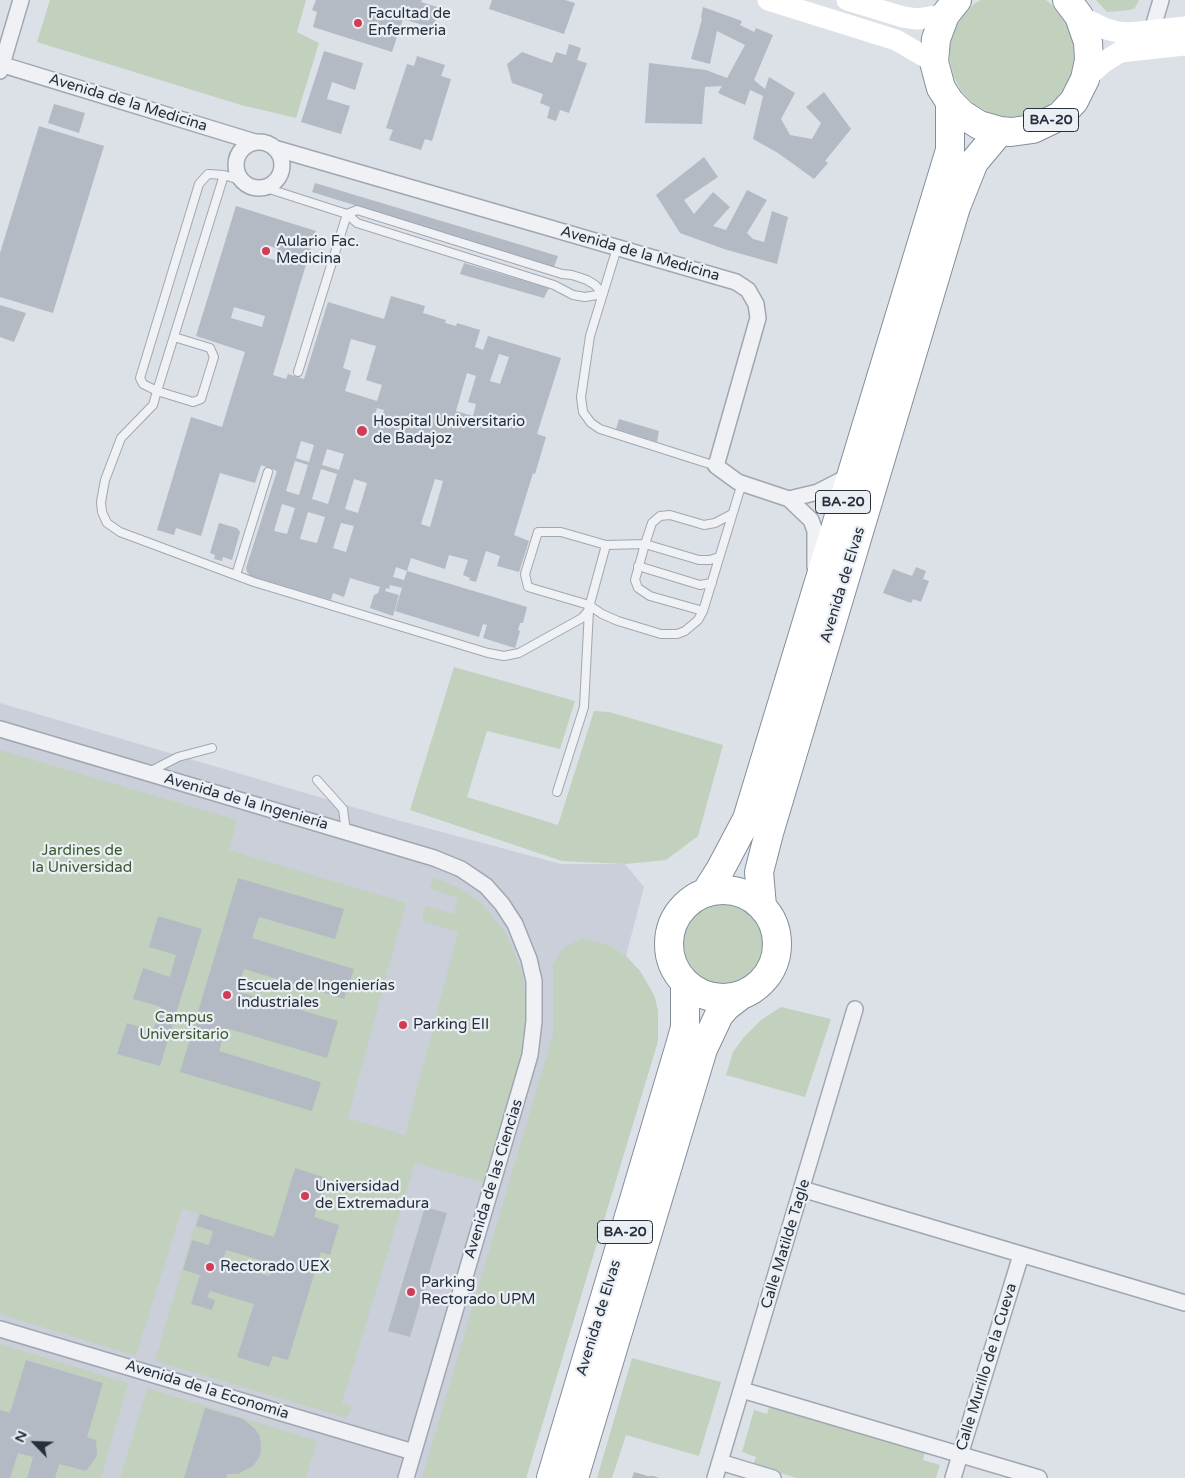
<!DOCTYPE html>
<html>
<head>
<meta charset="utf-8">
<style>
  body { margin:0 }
  #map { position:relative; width:1185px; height:1478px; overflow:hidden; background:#dce0e7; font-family:"Varela Round",sans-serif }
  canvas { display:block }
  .north { position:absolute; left:10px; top:1418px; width:50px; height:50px; -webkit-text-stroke:4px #ebeff4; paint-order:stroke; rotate:294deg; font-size:14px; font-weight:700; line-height:20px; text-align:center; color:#252f3d }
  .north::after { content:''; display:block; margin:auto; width:18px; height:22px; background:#252f3d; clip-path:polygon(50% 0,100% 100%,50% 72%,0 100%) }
</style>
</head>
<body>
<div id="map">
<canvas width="1185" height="1478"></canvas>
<div class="north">N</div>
</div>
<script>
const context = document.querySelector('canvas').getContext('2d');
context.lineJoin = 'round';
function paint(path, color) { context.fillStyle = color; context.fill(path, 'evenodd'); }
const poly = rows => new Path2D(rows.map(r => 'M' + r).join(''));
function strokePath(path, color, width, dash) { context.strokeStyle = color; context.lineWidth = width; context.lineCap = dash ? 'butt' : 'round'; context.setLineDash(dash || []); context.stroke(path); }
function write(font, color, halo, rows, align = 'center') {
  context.font = font + ' "Varela Round",sans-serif'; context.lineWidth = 4.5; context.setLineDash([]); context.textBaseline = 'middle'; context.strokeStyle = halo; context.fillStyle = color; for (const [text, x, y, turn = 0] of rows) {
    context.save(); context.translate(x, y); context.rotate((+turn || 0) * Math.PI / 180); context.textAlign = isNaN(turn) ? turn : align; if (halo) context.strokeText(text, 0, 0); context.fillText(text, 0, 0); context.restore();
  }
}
const built = poly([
  [0,703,397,820,561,864,625,864,644,887,626,956,640,971,654,995,658,1011,658,1041,526,1478,0,1478]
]);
const green = poly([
  [50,0,306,0,297,32,319,43,296,118,241,105,37,42],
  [981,0,1046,0,1061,13,1071,29,1075,43,1075,62,1071,77,1058,97,1045,108,1028,115,1012,117,1003,116,988,112,974,104,962,92,954,77,950,61,950,45,954,31,961,17,974,4],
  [1096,0,1139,0,1135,8,1130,10,1107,12],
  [454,667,575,701,560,749,487,731,467,797,558,825,594,711,609,712,723,745,698,836,666,860,625,864,562,861,410,810],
  [0,750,237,820,229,850,406,903,348,1118,405,1135,458,932,424,922,422,914,426,906,454,914,458,898,430,889,433,877,459,888,480,902,505,932,521,969,525,993,525,1042,520,1067,486,1183,415,1163,342,1403,352,1406,347,1418,155,1361,198,1214,182,1209,136,1356,0,1314],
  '678 944a45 45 0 1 1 90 0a45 45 0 1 1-90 0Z',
  [582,939,608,945,626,956,640,971,654,995,658,1011,658,1041,526,1478,422,1478,553,1034,553,964,564,947],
  [781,1007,831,1019,805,1097,726,1075,733,1052,744,1037,761,1020],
  [0,1344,128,1383,101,1478,0,1478],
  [632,1358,721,1382,699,1456,626,1435,612,1478,597,1478],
  [147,1388,317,1441,306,1478,120,1478],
  [770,1405,925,1452,923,1460,940,1465,936,1478,797,1478,753,1465,756,1457,742,1452,754,1410,767,1414]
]);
const building = poly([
  [316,0,422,0,421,2,440,8,433,28,403,19,392,52,313,27,317,12,312,10],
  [492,0,565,0,575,3,564,34,489,9],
  [703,7,742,21,740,25,754,32,756,28,773,35,754,80,765,89,769,77,795,93,781,119,790,135,812,139,821,123,806,107,824,92,851,129,825,161,828,163,814,179,778,153,753,139,763,96,750,90,745,105,718,93,722,86,705,87,702,124,645,123,649,63,706,70,727,78,745,45,717,31,710,64,691,59,702,19,701,17],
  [569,44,581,48,577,60,587,63,569,113,560,110,556,121,547,118,550,107,540,103,543,94,512,83,507,64,522,52,552,63,556,52,566,55],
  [324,51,363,63,355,90,332,82,327,99,350,106,341,134,301,122],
  [417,56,445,65,441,76,451,79,432,141,425,139,421,150,389,140,393,130,386,128,407,64,414,66],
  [54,104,85,113,79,133,48,123],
  [39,126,104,146,53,313,0,297,0,253],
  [704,157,718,177,684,200,694,214,713,192,730,207,713,226,726,230,747,190,767,200,747,233,753,239,764,242,772,211,788,217,777,264,724,249,680,233,656,195],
  [315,183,558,256,554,267,312,192],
  [236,206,316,231,273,375,286,379,288,374,304,379,328,302,384,319,391,296,425,306,423,313,446,320,445,323,456,326,457,323,480,330,475,347,483,350,488,336,561,358,537,434,546,437,535,474,533,473,514,535,529,541,519,572,497,566,500,556,486,551,476,582,469,580,470,578,463,575,468,560,449,555,445,569,411,558,407,571,396,567,393,577,404,580,407,571,527,607,523,623,520,623,518,630,520,631,515,648,483,638,487,625,483,624,479,637,395,611,402,588,390,585,389,589,386,588,385,591,399,595,393,616,370,608,374,595,378,593,380,587,350,578,344,597,333,593,331,600,250,576,247,572,246,568,277,471,261,465,255,483,220,473,201,536,176,528,174,535,157,530,191,417,222,427,245,352,196,336],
  [267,245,278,249,275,260,263,257],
  [234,307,265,316,262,327,231,318],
  [351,339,376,346,366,380,382,385,377,401,345,391,351,371,343,368],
  [499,354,509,357,500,384,490,381],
  [467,373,476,376,468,402,476,404,473,416,456,411],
  [377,408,384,410,381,420,374,418],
  [301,441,314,445,309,462,296,458],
  [327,449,344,454,339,470,322,465],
  [295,461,308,465,299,495,286,491],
  [321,469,337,474,328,504,312,499],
  [354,479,367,483,358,513,345,509],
  [435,479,443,481,430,527,421,524],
  [282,504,295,508,287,534,274,531],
  [308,512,325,517,317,543,300,539],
  [341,523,354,526,346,552,333,548],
  [464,263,549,288,544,298,460,274],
  [0,305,26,313,14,342,0,337],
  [619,419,659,431,657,442,616,429],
  [219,523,237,528,240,532,232,560,223,557,222,561,214,559,215,555,210,553],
  [916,567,926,571,923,579,929,581,921,602,913,599,911,603,883,593,893,569,912,576],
  [238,878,344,909,335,939,259,917,252,938,354,969,344,999,244,969,237,991,338,1021,327,1058,226,1028,219,1051,321,1082,312,1111,180,1072],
  [158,916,202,929,160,1066,117,1054,127,1023,153,1031,161,1007,133,999,143,968,170,977,176,955,149,947],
  [295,1168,326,1178,314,1217,339,1225,330,1255,321,1252,288,1360,273,1356,269,1367,237,1357,254,1304,210,1291,207,1297,215,1300,212,1310,191,1304,200,1275,183,1270,192,1240,209,1245,213,1231,196,1226,200,1214,274,1237],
  [226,1250,273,1264,269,1276,222,1262],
  [425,1207,447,1213,410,1337,388,1331],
  [26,1360,103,1383,87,1437,96,1440,97,1456,86,1471,59,1464,55,1478,27,1478,33,1457,18,1453,10,1478,0,1478,0,1410,10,1413],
  [205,1408,243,1419,255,1429,260,1436,261,1450,259,1458,253,1466,238,1474,227,1474,226,1478,184,1478],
  [634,1472,648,1476,654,1476,659,1478,632,1478]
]);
const lane = poly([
  [224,175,157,391,143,384,140,378,199,184,208,174,224,175,243,181],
  [263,187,347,214,357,223,554,285,573,295,585,297,603,294,595,285,587,280,572,275,562,274,357,210,347,214],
  [617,248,590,336,581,397,583,412,591,423,600,429,716,466],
  [174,337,210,348,214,357,201,399,193,402,157,391,153,405,121,438,105,480,101,502,102,512,107,523,120,532,254,582,488,653,504,656,519,653,582,618,588,611,606,545],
  [298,372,347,214],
  [719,557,710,560,699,560,645,544,606,545,561,532,538,532,525,574,528,587,589,605,602,614,618,621,661,634,677,634,685,631,698,620,703,611,742,483],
  [638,566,700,585,712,583],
  [236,575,268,472],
  [703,611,650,596,638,588,635,580,645,544,652,523,660,516,670,515,704,525,715,523,732,514],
  [149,772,178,757,212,748],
  [317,780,343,809,346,832],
  [557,792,584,707,589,610]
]);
const street = poly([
  [1147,31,1153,27,1161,0],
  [0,64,255,142],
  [0,71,21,0],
  '236 165a23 23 0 1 1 46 0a23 23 0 1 1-46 0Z',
  [274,148,736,282,748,290,756,304,758,318,716,466,738,482,789,499],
  [815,567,815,531,811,520,789,499,818,492,851,475],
  [0,729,434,858,461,869,486,886,502,904,515,924,529,959,534,981,534,1021,530,1055,406,1478],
  [802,1189,1185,1303],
  [0,1329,413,1452],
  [742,1390,1039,1478],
  [720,1462,773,1478],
  [715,1478,855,1009],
  [953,1478,1021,1255]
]);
const secondary = poly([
  [768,0,896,40,934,62],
  [847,0,903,17,917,19,945,15],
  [1079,16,1106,29,1118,32,1130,33,1185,27],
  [1085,79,1104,62,1120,52,1185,45]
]);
const highway = poly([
  [957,0,945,15,936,39,934,62,941,88,950,102,962,114,979,125,1000,131,1011,132,1033,129,1060,116,1074,101,1085,79,1089,60,1088,42,1079,16,1067,0],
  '669 944a54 54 0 1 1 108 0a54 54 0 1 1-108 0Z',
  [706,892,720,870,747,819,950,150,950,102],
  [762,906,759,872,769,833,956,207,974,162,1000,131],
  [551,1478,681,1042,685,1027,685,983],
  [574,1478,703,1049,719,1015,727,1006,740,996]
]);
const markers = [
  [358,23,5,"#d13c56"],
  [266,251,5,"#d13c56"],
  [362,431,6,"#d13c56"],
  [227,995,5,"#d13c56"],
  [403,1025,5,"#d13c56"],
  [305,1196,5,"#d13c56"],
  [210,1267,5,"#d13c56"],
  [411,1292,5,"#d13c56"]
];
const shields = [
  [1051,120,55],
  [843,502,55],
  [625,1232,55]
];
const shieldNames = [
  ["BA-20",1051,120],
  ["BA-20",843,502],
  ["BA-20",625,1232]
];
const poiNames = [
  ["Facultad de",368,14],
  ["Enfermeria",368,31],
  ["Aulario Fac.",276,242],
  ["Medicina",276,259],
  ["Hospital Universitario",373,422],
  ["de Badajoz",373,439],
  ["Escuela de Ingenierías",237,986],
  ["Industriales",237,1003],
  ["Parking EII",413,1025],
  ["Universidad",315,1187],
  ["de Extremadura",315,1204],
  ["Rectorado UEX",220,1267],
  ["Parking",421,1283],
  ["Rectorado UPM",421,1300]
];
const streetNames = [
  ["Avenida de la Medicina",128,103,17],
  ["Avenida de la Medicina",640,254,16],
  ["Avenida de Elvas",843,585,-73],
  ["Avenida de la Ingeniería",246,802,16],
  ["Avenida de las Ciencias",494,1179,-73],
  ["Calle Matilde Tagle",786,1244,-73],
  ["Avenida de Elvas",599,1318,-73],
  ["Calle Murillo de la Cueva",987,1367,-73],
  ["Avenida de la Economía",207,1390,17]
];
const parkNames = [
  ["Jardines de",82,851],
  ["la Universidad",82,868],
  ["Campus",184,1018],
  ["Universitario",184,1035]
];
paint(built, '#cacfd9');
paint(green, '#c2d1bd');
paint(building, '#b3bac3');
strokePath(lane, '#a1a7b1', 10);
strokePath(street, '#a1a7b1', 18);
strokePath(highway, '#838e9d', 30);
strokePath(lane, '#eff1f5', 8);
strokePath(street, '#eff1f5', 15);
strokePath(secondary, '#fff', 21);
strokePath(highway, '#fff', 28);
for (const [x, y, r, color] of markers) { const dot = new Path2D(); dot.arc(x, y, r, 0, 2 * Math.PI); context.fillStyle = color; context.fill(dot); strokePath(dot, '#ebeff4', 2); }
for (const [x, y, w] of shields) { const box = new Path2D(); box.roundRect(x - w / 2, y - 11.5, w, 23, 4); context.fillStyle = '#ebeff4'; context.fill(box); strokePath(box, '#252f3d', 1); }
write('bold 14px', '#252f3d', null, shieldNames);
write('15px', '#252f3d', '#ebeff4', poiNames, 'left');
write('15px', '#252f3d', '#ebeff4', streetNames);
write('15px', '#3b5932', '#ebeff4', parkNames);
</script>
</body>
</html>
